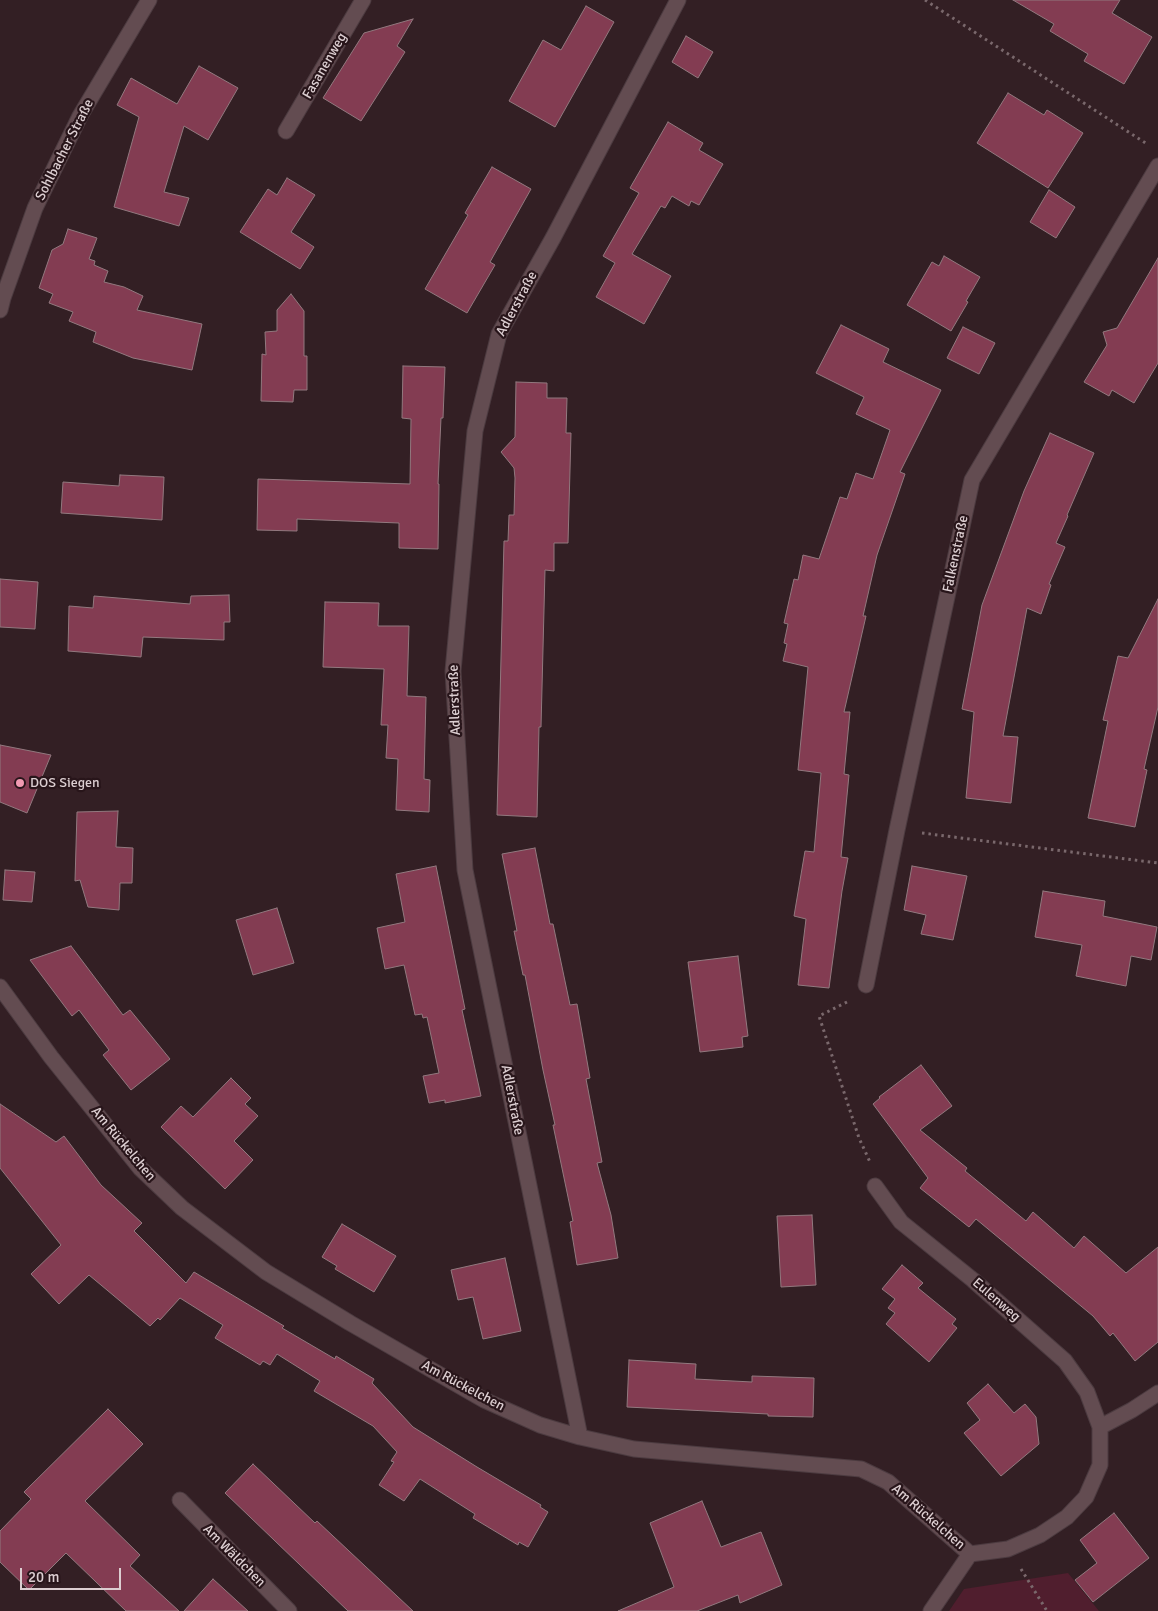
<!DOCTYPE html>
<html>
<head>
<meta charset="utf-8">
<style>
  body { margin:0 }
  #map { position:relative; width:1158px; height:1611px; overflow:hidden; background:#331f24; font-family:Signika,sans-serif }
  canvas { display:block }
  .scale { position:absolute; left:20px; top:1568px; width:101px; height:22px; box-sizing:border-box; border:2px solid #dcced1; border-top:0; padding-left:6px; font-size:15px; line-height:18px; white-space:nowrap; color:#dcced1; -webkit-text-stroke:4px #28151a; paint-order:stroke }
</style>
</head>
<body>
<div id="map">
<canvas width="1158" height="1611"></canvas>
<div class="scale">20 m</div>
</div>
<script>
const context = document.querySelector('canvas').getContext('2d');
context.lineJoin = 'round';
function paint(path, color) { context.fillStyle = color; context.fill(path, 'evenodd'); }
const poly = rows => new Path2D(rows.map(r => 'M' + r).join(''));
function strokePath(path, color, width, dash) { context.strokeStyle = color; context.lineWidth = width; context.lineCap = dash ? 'butt' : 'round'; context.setLineDash(dash || []); context.stroke(path); }
function write(font, color, halo, rows, align = 'center') {
  context.font = font + ' Signika,sans-serif'; context.lineWidth = 4.5; context.setLineDash([]); context.textBaseline = 'middle'; context.strokeStyle = halo; context.fillStyle = color; for (const [text, x, y, turn = 0] of rows) {
    context.save(); context.translate(x, y); context.rotate((+turn || 0) * Math.PI / 180); context.textAlign = isNaN(turn) ? turn : align; if (halo) context.strokeText(text, 0, 0); context.fillText(text, 0, 0); context.restore();
  }
}
const green = poly([
  [1068,1573,1099,1611,949,1611,964,1589]
]);
const building = poly([
  [1013,0,1120,0,1112,13,1152,37,1124,84,1084,61,1088,54,1050,31,1054,24,1013,0],
  [586,6,614,22,555,127,509,101,543,40,561,50,586,6],
  [413,19,397,46,405,52,361,121,323,98,364,33,413,19],
  [686,36,713,52,698,78,672,62,686,36],
  [199,66,238,88,208,140,184,126,164,192,189,198,179,226,114,207,139,117,117,105,131,78,177,104,199,66],
  [1008,93,1044,115,1047,110,1083,133,1048,188,977,143,1008,93],
  [668,122,703,143,699,150,723,164,699,205,691,201,689,206,672,196,665,208,661,206,632,254,671,276,644,324,596,297,615,263,603,256,639,193,630,188,668,122],
  [492,167,531,189,490,262,495,265,467,313,425,289,468,215,465,213,492,167],
  [287,178,315,195,291,232,314,247,300,269,240,232,268,189,277,195,287,178],
  [1049,190,1075,207,1056,238,1030,222,1049,190],
  [68,229,97,238,89,259,95,261,94,265,108,271,104,282,124,287,143,296,137,310,202,324,192,370,133,358,93,342,96,332,69,321,73,312,49,303,53,294,39,288,52,250,63,244,68,229],
  [944,256,980,277,966,301,968,302,951,331,907,305,932,262,939,266,944,256],
  [1158,258,1158,363,1134,403,1112,390,1109,396,1084,382,1107,345,1103,332,1117,328,1158,258],
  [291,294,304,311,304,356,307,356,307,390,294,390,293,402,261,401,262,354,266,355,265,332,277,331,277,310,291,294],
  [841,325,889,349,883,362,941,390,900,472,905,474,877,555,863,616,866,616,844,712,850,712,844,774,849,775,841,857,848,858,842,891,829,988,798,985,806,919,794,916,805,851,814,852,821,773,798,770,808,667,783,661,787,644,784,643,788,624,784,623,794,579,798,580,803,555,819,559,840,497,847,499,856,473,873,479,890,430,856,414,864,397,816,373,841,325],
  [963,327,995,343,979,374,947,358,963,327],
  [403,366,445,367,443,418,441,418,438,484,439,484,438,549,399,548,399,523,297,519,297,531,257,530,258,479,410,484,411,419,402,418,403,366],
  [516,382,547,383,547,398,567,398,566,433,571,433,568,543,554,543,554,571,545,570,541,727,539,727,537,817,497,815,504,541,508,541,509,515,514,515,515,478,514,468,501,452,515,437,516,382],
  [1050,433,1094,453,1067,515,1068,516,1056,543,1065,547,1049,584,1051,585,1041,614,1027,608,1003,736,1018,737,1011,803,966,798,974,712,962,709,982,605,1024,491,1050,433],
  [120,475,164,477,162,520,61,513,63,482,119,486,120,475],
  [0,579,38,582,35,629,0,627,0,579],
  [229,595,230,622,224,622,224,640,143,637,141,657,68,651,69,606,93,608,94,596,190,604,191,596,229,595],
  [1158,599,1158,707,1144,769,1147,770,1135,827,1088,818,1108,721,1103,720,1118,656,1128,658,1158,599],
  [325,602,379,603,378,626,409,626,407,696,426,697,424,779,430,780,429,812,396,810,398,759,386,758,388,725,381,725,384,669,323,667,325,602],
  [0,745,51,755,27,813,0,802,0,745],
  [118,811,116,847,133,848,132,883,120,883,119,910,88,907,80,880,75,881,77,812,118,811],
  [535,848,550,924,553,924,570,1005,577,1004,590,1078,586,1079,602,1162,597,1163,611,1215,618,1258,577,1265,570,1222,573,1221,553,1125,555,1125,543,1070,525,975,523,975,514,931,517,931,502,854,535,848],
  [436,866,465,1009,462,1010,481,1096,445,1103,445,1100,429,1103,423,1076,439,1073,427,1017,423,1018,422,1014,415,1015,404,965,385,969,377,928,405,922,396,874,436,866],
  [912,866,967,876,953,940,921,934,926,915,904,910,912,866],
  [5,870,35,872,32,902,3,900,5,870],
  [1043,891,1105,901,1103,916,1157,927,1151,960,1131,956,1126,986,1076,976,1082,945,1035,937,1043,891],
  [277,908,294,963,253,975,236,920,277,908],
  [71,946,123,1015,130,1010,170,1059,131,1090,103,1055,109,1050,79,1010,72,1016,30,960,71,946],
  [738,956,748,1036,742,1037,743,1047,700,1052,688,962,738,956],
  [921,1065,952,1106,920,1130,967,1168,965,1171,1026,1221,1033,1212,1074,1248,1084,1236,1126,1273,1158,1247,1158,1342,1135,1361,1113,1333,1110,1336,1093,1316,976,1219,969,1227,920,1188,928,1178,873,1104,880,1098,879,1097,921,1065],
  [231,1078,251,1098,245,1104,258,1116,234,1141,253,1160,225,1189,161,1127,181,1106,193,1117,231,1078],
  [0,1104,56,1142,64,1136,101,1185,142,1223,134,1231,186,1283,194,1272,284,1326,282,1328,335,1359,336,1356,374,1379,372,1383,413,1427,477,1467,541,1505,540,1507,548,1512,528,1547,519,1542,518,1545,473,1518,475,1514,420,1479,404,1501,379,1485,394,1462,391,1461,397,1452,373,1426,314,1391,320,1381,277,1354,270,1365,263,1361,260,1365,215,1338,223,1325,180,1298,160,1320,158,1318,150,1326,89,1275,59,1304,31,1274,61,1245,0,1168,0,1104],
  [812,1215,816,1285,781,1287,777,1216,812,1215],
  [342,1224,396,1256,374,1292,335,1269,337,1266,322,1257,342,1224],
  [505,1258,521,1331,483,1339,473,1297,458,1300,451,1270,505,1258],
  [902,1265,923,1283,918,1288,956,1319,952,1324,957,1328,929,1362,886,1324,895,1313,888,1308,895,1299,882,1289,902,1265],
  [629,1360,696,1364,695,1379,752,1382,752,1376,814,1378,813,1417,768,1416,768,1414,627,1407,629,1360],
  [988,1384,1014,1413,1025,1404,1036,1417,1039,1444,1001,1476,964,1433,980,1420,967,1403,988,1384],
  [108,1409,143,1444,85,1501,140,1555,130,1566,179,1611,126,1611,66,1553,29,1590,0,1562,0,1531,31,1499,24,1492,108,1409],
  [253,1464,315,1523,317,1521,413,1611,348,1611,225,1493,253,1464],
  [702,1501,721,1547,761,1532,782,1585,740,1603,738,1595,697,1611,618,1611,674,1587,650,1523,702,1501],
  [1114,1513,1149,1558,1093,1602,1075,1580,1097,1563,1080,1540,1114,1513],
  [213,1579,248,1611,184,1611,213,1579]
]);
const path = poly([
  [925,0,1147,144],
  [922,833,1158,863],
  [847,1002,819,1016,859,1138,870,1162],
  [1021,1569,1047,1611]
]);
const minor = poly([
  [286,131,363,0],
  [0,310,3,298,35,208,80,116,149,0],
  [866,985,897,830,972,480,1158,166],
  [0,987,51,1057,140,1168,182,1208,266,1272,350,1323,484,1400,540,1425,580,1437,634,1449,861,1469,888,1482,970,1554,931,1611],
  [875,1186,901,1222,973,1280,1065,1361,1087,1392,1100,1427,1132,1410,1158,1393],
  [580,1437,465,870,453,671,475,431,499,334,553,238,678,0],
  [180,1500,289,1611],
  [970,1554,1008,1549,1040,1535,1067,1517,1086,1497,1100,1465,1100,1427]
]);
const markers = [
  [20,783,5,"#f19ab2"]
];
const streetNames = [
  ["Fasanenweg",325,66,-60],
  ["Sohlbacher Straße",65,150,-63],
  ["Adlerstraße",517,304,-62],
  ["Falkenstraße",956,554,-78],
  ["Adlerstraße",455,700,-92],
  ["Adlerstraße",512,1100,79],
  ["Am Rückelchen",123,1144,50],
  ["Eulenweg",996,1300,41],
  ["Am Rückelchen",463,1386,28],
  ["Am Rückelchen",928,1517,41],
  ["Am Wäldchen",234,1556,45]
];
const poiNames = [
  ["DOS Siegen",30,783]
];
paint(green, '#501e2e');
paint(building, '#833c52');
strokePath(building, '#92797f', 1);
strokePath(minor, '#4c3b40', 17);
strokePath(path, '#7a686c', 3, [2.5, 4]);
strokePath(minor, '#634c51', 15);
for (const [x, y, r, color] of markers) { const dot = new Path2D(); dot.arc(x, y, r, 0, 2 * Math.PI); context.fillStyle = color; context.fill(dot); strokePath(dot, '#28151a', 2); }
write('14px', '#dcced1', '#28151a', streetNames);
write('14px', '#dcced1', '#28151a', poiNames, 'left');
</script>
</body>
</html>
